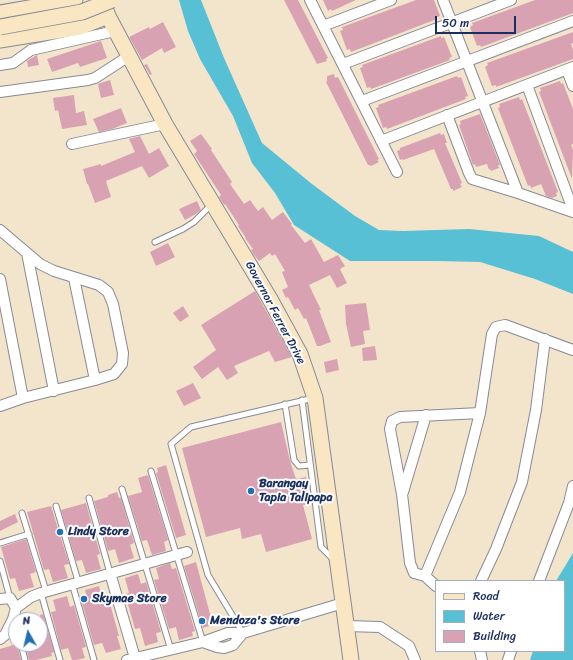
<!DOCTYPE html>
<html>
<head>
<meta charset="utf-8">
<style>
  body { margin:0 }
  #map { position:relative; width:573px; height:660px; overflow:hidden; background:#f3e5cc; font-family:Sriracha,sans-serif }
  canvas { display:block }
  .legend { position:absolute; left:435px; top:580px; width:130px; height:72px; box-sizing:border-box; background:#fff; border:1px solid #a4acbf; margin:0; padding:5px 7px; list-style:none; font-size:12px; color:#1b2f5e }
  .legend li { display:flex; align-items:center; gap:8px; height:20px }
  .legend b { width:20px; border:1px solid #a4acbf }
  .north { position:absolute; left:8px; top:612px; width:40px; height:40px; box-sizing:border-box; background:#fff; border:1px solid #a4acbf; border-radius:50%; rotate:352deg; font-size:11px; font-weight:700; line-height:16px; text-align:center; color:#1b2f5e }
  .north::after { content:''; display:block; margin:auto; width:14px; height:18px; background:#1f6fb2; clip-path:polygon(50% 0,100% 100%,50% 72%,0 100%) }
  .scale { position:absolute; left:435px; top:16px; width:81px; height:18px; box-sizing:border-box; border:2px solid #1b2f5e; border-top:0; padding-left:5px; font-size:12px; line-height:14px; white-space:nowrap; color:#1b2f5e; -webkit-text-stroke:3px #fff; paint-order:stroke }
</style>
</head>
<body>
<div id="map">
<canvas width="573" height="660"></canvas>
<ul class="legend">
<li><b style="height:5px;background:#f9e7c3"></b>Road</li>
<li><b style="height:11px;background:#57c0d4"></b>Water</li>
<li><b style="height:11px;background:#d8a2b3"></b>Building</li>
</ul>
<div class="north">N</div>
<div class="scale">50 m</div>
</div>
<script>
const context = document.querySelector('canvas').getContext('2d');
context.lineJoin = 'round';
function paint(path, color) { context.fillStyle = color; context.fill(path, 'evenodd'); }
const poly = rows => new Path2D(rows.map(r => 'M' + r).join(''));
function strokePath(path, color, width, dash) { context.strokeStyle = color; context.lineWidth = width; context.lineCap = dash ? 'butt' : 'round'; context.setLineDash(dash || []); context.stroke(path); }
function write(font, color, halo, rows, align = 'center') {
  context.font = font + ' Sriracha,sans-serif'; context.lineWidth = 4; context.setLineDash([]); context.textBaseline = 'middle'; context.strokeStyle = halo; context.fillStyle = color; for (const [text, x, y, turn = 0] of rows) {
    context.save(); context.translate(x, y); context.rotate((+turn || 0) * Math.PI / 180); context.textAlign = isNaN(turn) ? turn : align; if (halo) context.strokeText(text, 0, 0); context.fillText(text, 0, 0); context.restore();
  }
}
const water = poly([
  [179,0,201,0,224,58,262,143,312,184,355,216,379,230,403,231,469,229,539,236,573,252,573,294,535,279,480,262,437,261,350,261,294,225,275,193,252,163,233,116,200,59,188,31],
  [573,553,573,660,530,660,533,651,564,651,564,581,556,581]
]);
const building = poly([
  [284,0,298,0,328,58,326,59,327,61,317,64],
  [323,0,356,0,332,11,331,9,328,11],
  [416,0,434,0,440,16,437,17,437,19,351,52,350,49,347,50,340,31,343,30,342,27],
  [535,0,573,0,573,13,481,47,480,45,477,46,470,27,473,25,472,23],
  [163,22,176,47,164,53,162,48,142,60,129,37,149,27,150,29],
  [573,32,573,43,571,44,573,50,573,59,496,87,496,85,492,86,485,67,488,65,487,63],
  [441,36,441,38,444,37,452,57,449,58,450,60,371,89,370,87,367,88,360,68,363,67,362,65],
  [101,41,107,58,80,67,78,63,52,72,47,59],
  [37,55,39,65,28,67,27,61],
  [147,64,152,74,150,75,144,65],
  [334,74,335,78,338,77,379,159,377,160,379,162,371,166,370,165,368,165,326,82,327,81,327,76],
  [457,76,458,78,461,77,468,96,465,97,466,99,387,129,386,127,383,128,376,108,379,107,378,105],
  [110,80,114,95,101,98,98,84],
  [560,81,561,84,563,83,573,109,573,144,571,145,573,150,572,179,539,92,541,91,540,88],
  [74,95,76,113,84,111,87,125,62,129,58,110,55,111,53,98],
  [519,97,520,100,522,99,558,192,556,193,557,196,552,198,546,196,541,184,531,188,530,185,528,186,498,108,500,107,499,104],
  [121,108,127,123,112,129,99,132,93,119],
  [480,114,500,165,498,165,499,168,491,171,490,169,489,170,487,164,476,167,475,164,473,165,459,125,461,124,460,121],
  [440,133,441,135,444,134,447,143,445,143,462,183,460,184,462,187,453,191,453,189,451,189,434,149,403,160,402,159,400,160,397,151,400,150,400,148],
  [201,134,212,149,211,150,232,182,230,184,244,204,250,200,258,211,263,207,272,220,283,212,292,224,291,225,305,243,311,239,324,262,338,255,345,266,340,269,347,283,337,288,330,275,309,285,321,310,319,310,331,342,320,346,317,346,306,318,304,319,298,308,295,310,288,297,286,298,282,290,288,287,282,272,285,271,275,254,272,256,270,253,259,261,254,255,251,250,253,249,245,238,246,238,238,226,239,225,225,204,224,205,219,197,221,195,194,154,197,151,190,141],
  [140,136,149,154,159,148,169,166,149,178,142,166,106,181,111,197,95,203,88,184,87,184,83,169,101,164,101,166,135,152,129,139],
  [197,201,201,210,196,214,185,220,179,209],
  [168,243,175,257,156,266,150,252],
  [255,291,292,357,275,362,269,351,234,366,238,373,227,380,218,367,202,379,193,367,216,350,201,325],
  [366,303,370,330,363,331,365,344,351,347,346,324,345,305],
  [183,306,189,316,180,322,173,313],
  [375,346,377,360,363,361,362,348],
  [337,359,339,370,326,373,324,362],
  [193,383,201,398,184,406,176,391],
  [281,422,290,461,296,479,306,477,309,504,303,505,312,539,266,552,261,534,242,539,240,528,206,537,182,448],
  [166,465,186,535,176,538,156,473,158,472,157,468],
  [148,475,168,540,164,542,166,551,152,555,147,540,142,541,128,496,142,492,138,478],
  [117,492,119,498,121,498,134,543,130,545,134,558,119,563,115,549,108,551,94,501,108,497,108,495],
  [86,503,100,554,97,555,101,569,86,573,82,560,76,561,61,510],
  [51,506,69,564,64,565,68,578,53,582,49,569,44,570,27,512],
  [15,514,18,522,0,531,0,521],
  [26,539,36,572,30,574,34,587,19,591,15,578,10,579,1,547],
  [196,562,213,625,203,628,184,566],
  [170,563,172,569,176,568,195,631,192,632,193,636,179,640,176,627,169,629,154,580,159,579,156,568],
  [138,574,141,584,146,582,161,632,156,633,158,642,145,646,140,628,135,629,125,594,129,593,125,578],
  [99,586,103,601,109,600,119,636,117,636,121,649,106,653,102,643,94,645,82,603,88,601,85,590],
  [67,596,70,607,74,605,86,647,82,648,85,658,76,660,72,660,68,648,61,650,51,612,56,611,53,600],
  [43,614,54,652,51,653,52,656,36,660,29,660,25,644,40,644,40,615],
  [17,644,21,660,0,660,0,649]
]);
const lane = poly([
  [155,242,183,229,194,222,212,204],
  [302,400,321,547,333,559],
  [285,404,294,460,299,466,310,465],
  [151,471,203,642],
  [122,489,171,650],
  [89,498,110,573],
  [56,506,78,581],
  [22,513,46,591],
  [0,543,29,534],
  [0,561,10,598],
  [72,583,94,660],
  [41,593,60,660],
  [13,620,16,628],
  [243,633,208,575,171,444,191,427,314,398],
  [21,644,25,660]
]);
const street = poly([
  [310,0,397,172],
  [443,0,518,193],
  [323,26,391,0],
  [343,64,511,0],
  [0,65,13,63,31,50,115,31],
  [567,70,573,86],
  [527,85,573,210],
  [0,92,88,80,95,78,129,56],
  [362,101,573,21],
  [447,115,469,173,472,179,518,193,573,212],
  [381,141,573,67],
  [72,144,165,124],
  [0,230,40,264,54,271,99,285,108,292,113,304,123,353,122,364,114,374,95,380,23,398,0,406],
  [27,253,54,391],
  [74,278,95,380],
  [0,279,23,398],
  [403,492,426,415],
  [110,573,135,658],
  [425,576,460,492,480,413,492,334,496,327,505,325,573,350],
  [481,581,496,549,522,482,536,410,545,339],
  [539,581,569,503,573,486],
  [436,586,425,576,414,573,410,563,402,494,390,429,392,421,400,417,480,413],
  [0,599,10,598,16,608],
  [346,626,380,627,409,646,415,660],
  [0,639,5,635,13,619,16,608,31,597,41,593,187,552],
  [203,642,217,647,224,648,233,645,243,633],
  [480,651,482,660],
  [127,660,203,642,228,633,243,633,343,603],
  [508,660,511,651]
]);
const secondary = poly([
  [102,0,108,16,165,124,270,299,300,354,315,398,351,660],
  [0,13,75,0],
  [0,40,80,27,108,16]
]);
const secondaryBridge = poly([
  [0,27,82,12,112,0]
]);
const markers = [
  [251,491,4,"#1f6fb2"],
  [60,532,4,"#1f6fb2"],
  [84,599,4,"#1f6fb2"],
  [202,621,4,"#1f6fb2"]
];
const streetNames = [
  ["Governor Ferrer Drive",275,313,62]
];
const poiNames = [
  ["Barangay",259,484],
  ["Tapia Talipapa",259,498],
  ["Lindy Store",68,532],
  ["Skymae Store",92,599],
  ["Mendoza's Store",210,621]
];
paint(water, '#57c0d4');
paint(building, '#d8a2b3');
strokePath(lane, '#878a95', 7);
strokePath(street, '#878a95', 12);
strokePath(secondary, '#878a95', 17);
strokePath(lane, '#fff', 5);
strokePath(street, '#fff', 10);
strokePath(secondary, '#f9e7c3', 15);
strokePath(secondaryBridge, '#878a95', 17, []);
strokePath(secondaryBridge, '#f9e7c3', 15);
for (const [x, y, r, color] of markers) { const dot = new Path2D(); dot.arc(x, y, r, 0, 2 * Math.PI); context.fillStyle = color; context.fill(dot); strokePath(dot, '#fff', 1.5); }
write('12px', '#1b2f5e', '#fff', streetNames);
write('bold 12px', '#1b2f5e', '#fff', poiNames, 'left');
</script>
</body>
</html>
